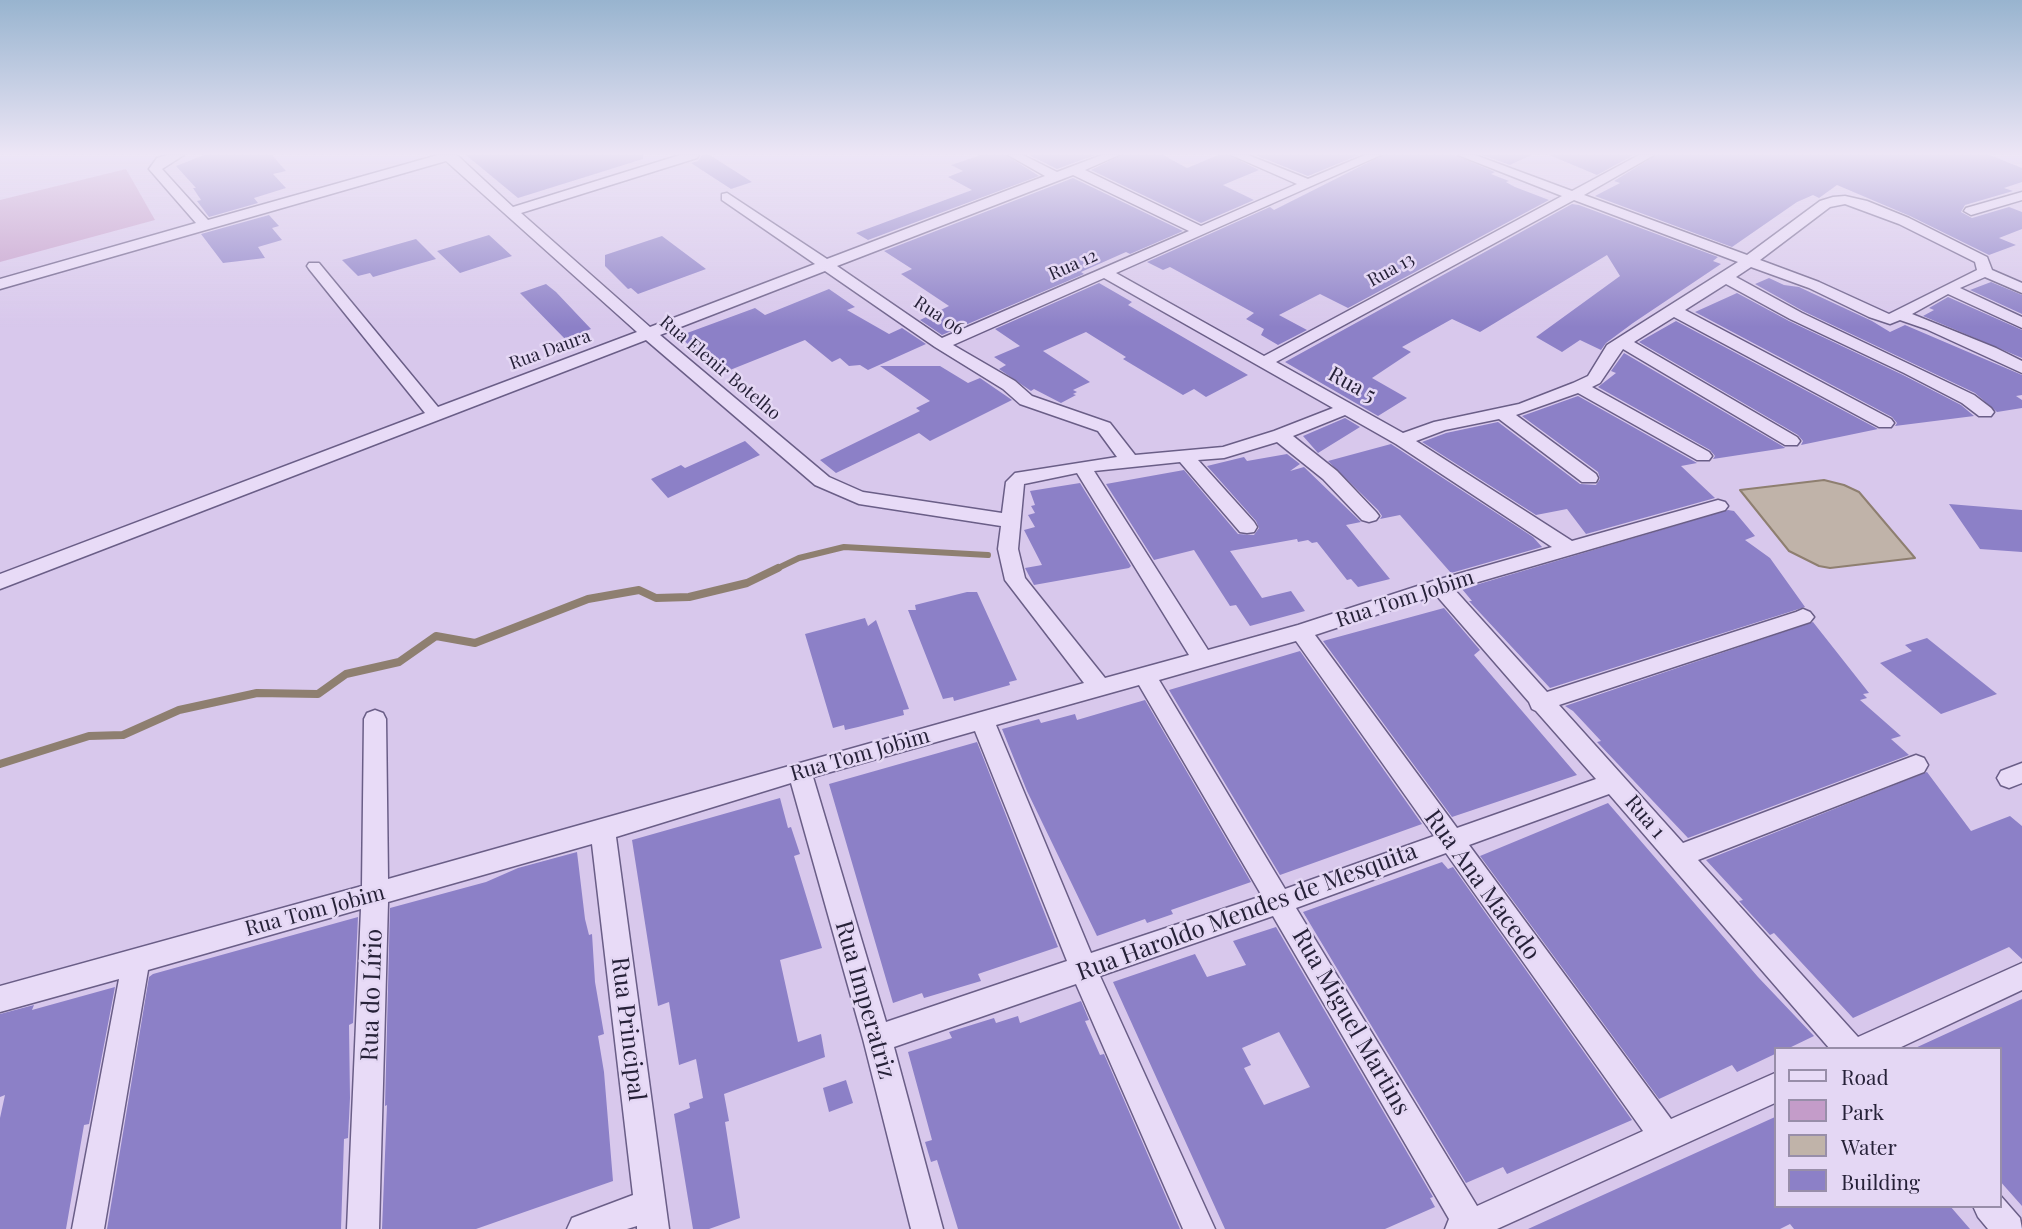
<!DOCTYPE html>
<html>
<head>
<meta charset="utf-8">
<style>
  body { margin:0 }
  #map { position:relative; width:2022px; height:1229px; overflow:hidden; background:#d8c8ec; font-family:"Playfair Display",serif }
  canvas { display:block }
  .legend { position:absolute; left:1774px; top:1047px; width:228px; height:161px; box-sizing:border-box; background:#e4d7f4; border:2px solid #988ea9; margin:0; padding:9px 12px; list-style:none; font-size:21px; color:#262138 }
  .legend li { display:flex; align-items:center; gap:14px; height:35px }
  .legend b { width:35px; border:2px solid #988ea9 }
</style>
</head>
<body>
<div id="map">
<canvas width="2022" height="1229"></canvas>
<ul class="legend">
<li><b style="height:9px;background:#e8dbf7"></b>Road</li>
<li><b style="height:19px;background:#c49cc9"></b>Park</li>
<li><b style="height:19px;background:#c0b3a9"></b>Water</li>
<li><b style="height:19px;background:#8c80c7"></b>Building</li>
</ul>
</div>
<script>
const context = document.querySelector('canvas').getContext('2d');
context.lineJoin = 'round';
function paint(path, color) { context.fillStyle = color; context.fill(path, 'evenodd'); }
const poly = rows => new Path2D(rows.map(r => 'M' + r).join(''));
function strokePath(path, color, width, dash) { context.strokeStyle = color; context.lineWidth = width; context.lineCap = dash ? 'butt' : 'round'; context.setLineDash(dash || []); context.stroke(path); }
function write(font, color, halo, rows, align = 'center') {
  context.font = font + ' "Playfair Display",serif'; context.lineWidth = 5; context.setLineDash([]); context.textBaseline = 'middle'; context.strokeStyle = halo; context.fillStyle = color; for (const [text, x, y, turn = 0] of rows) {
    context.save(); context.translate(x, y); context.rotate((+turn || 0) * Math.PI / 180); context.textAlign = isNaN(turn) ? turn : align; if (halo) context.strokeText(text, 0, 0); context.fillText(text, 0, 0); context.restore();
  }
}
const green = poly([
  [126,169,155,220,0,262,0,200]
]);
const water = poly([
  [1824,480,1844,485,1859,492,1915,558,1830,568,1819,566,1789,551,1740,490,1824,480]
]);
const streamFar1 = poly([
  [774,570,799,558,844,547,988,555]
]);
const stream = poly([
  [0,764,89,736,123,735,179,710,257,693,318,694,346,674,399,662,436,636,475,643,588,599,639,590,656,598,689,597,747,583,778,568]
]);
const building = poly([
  [204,155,272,155,286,171,273,174,286,188,254,198,258,203,209,217,197,201,201,200,193,188,196,188,176,166],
  [466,155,643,155,643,159,518,198],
  [702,155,710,155,752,182,731,189,691,163,698,161],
  [981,155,1006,155,1039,176,868,240,856,233,972,190,948,177,963,171,951,165],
  [1029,155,1095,155,1057,169],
  [1121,155,1163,155,1187,168,1218,155,1229,155,1259,170,1223,185,1254,200,1201,223,1091,170],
  [1255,155,1359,155,1308,176],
  [1383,155,1455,155,1495,172,1491,174,1509,181,1506,182,1515,187,1549,200,1348,308,1320,294,1279,315,1307,330,1278,345,1261,335,1264,329,1246,319,1254,313,1170,267,1163,270,1147,262,1270,207,1274,210],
  [1482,155,1531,155,1510,165],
  [1549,155,1634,155,1597,175],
  [1656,155,1990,155,2022,168,2022,182,2004,188,2013,191,1965,205,1961,212,1972,218,2009,207,2022,212,2022,229,1999,238,2016,245,1989,255,1910,216,1837,185,1819,198,1813,195,1797,202,1732,247,1595,196,1620,183,1614,181],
  [1073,178,1183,231,1130,254,1126,252,1081,272,1084,274,942,335,920,320,949,306,901,274,912,269,884,251],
  [1572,204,1579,205,1718,257,1713,261,1721,264,1633,323,1606,343,1601,350,1580,340,1562,352,1536,337,1620,276,1607,255,1480,332,1452,319,1402,347,1411,352,1372,378,1407,398,1378,416,1285,362],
  [269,215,279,226,272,228,282,240,258,247,265,258,223,263,201,234],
  [489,235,512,256,460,273,437,251],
  [662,236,706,269,638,294,631,288,628,289,605,266,605,255],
  [416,239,436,259,373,277,370,273,358,276,342,260],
  [1769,278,1784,285,1799,287,1872,321,1890,332,1905,325,2022,375,2022,395,2016,396,2022,400,2022,408,1997,412,1975,393,1803,311,1755,284],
  [1991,282,2022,295,2022,314,1970,290],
  [1099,283,1132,302,1128,305,1248,375,1206,397,1194,389,1183,395,1123,359,1126,357,1086,332,1043,351,1090,382,1073,390,1077,392,1073,394,1076,395,1061,403,1034,389,1031,391,999,369,1006,365,994,357,1020,346,995,329],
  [546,284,556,292,591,329,565,339,520,293],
  [829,289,855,307,847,310,889,334,902,328,926,344,868,370,860,365,849,366,840,358,832,362,805,340,720,374,679,336,755,308,765,315],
  [1737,293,1789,321,1903,375,1961,405,1974,416,1895,426,1897,423,1892,417,1695,312],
  [1948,297,2022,330,2022,358,1923,316,1934,310,1929,308],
  [1676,321,1878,429,1801,445,1803,441,1798,435,1639,342],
  [1624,353,1784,447,1785,448,1713,459,1715,456,1710,450,1598,387,1616,373,1611,371],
  [880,366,940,366,968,383,980,378,1012,400,930,441,919,433,836,473,820,460,920,411,916,408,930,401],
  [1578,396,1697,463,1681,466,1715,498,1586,534,1567,509,1536,515,1422,442,1446,433,1498,422,1580,484,1596,485,1600,479,1598,472,1522,416],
  [1345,418,1360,427,1318,453,1303,436],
  [745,441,760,455,668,498,651,479,681,465,685,468],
  [1391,444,1533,537,1542,547,1451,573,1400,515,1380,519,1382,516,1378,510,1328,461],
  [1287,454,1300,464,1290,471,1304,467,1361,522,1346,525,1390,579,1358,587,1351,579,1347,580,1317,542,1312,543,1308,540,1298,542,1297,539,1230,551,1262,598,1291,591,1305,611,1250,626,1236,605,1230,606,1194,550,1154,560,1106,484,1184,470,1238,534,1254,535,1259,528,1256,521,1207,466,1244,457,1247,461],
  [1080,483,1131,566,1129,568,1034,585,1025,568,1042,565,1024,530,1035,527,1028,515,1035,513,1031,506,1035,505,1030,491],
  [1949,504,2022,510,2022,552,1980,549],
  [1728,510,1734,511,1755,536,1745,540,1770,558,1805,607,1550,688,1469,601,1472,601,1462,589],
  [967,592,977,592,1017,680,1009,682,1010,685,954,701,953,697,943,699,908,610,916,610,915,605],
  [1444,608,1480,650,1474,655,1577,775,1452,817,1323,641],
  [865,618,868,626,876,620,909,709,903,710,904,715,858,727,845,730,844,725,833,728,805,634],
  [1813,622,1869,693,1863,694,1867,698,1860,700,1901,736,1891,739,1909,755,1688,838,1597,742,1601,741,1573,711,1565,706],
  [1927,638,1997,694,1941,714,1880,663,1912,651,1905,645],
  [1300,651,1422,824,1280,875,1169,690],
  [1145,700,1251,882,1171,910,1173,914,1147,923,1145,919,1097,936,1027,791,1002,729,1039,719,1041,723,1075,714,1077,720],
  [977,742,1058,947,978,974,981,981,924,998,922,993,893,1003,829,784],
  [1927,772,1971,831,2010,816,2022,826,2022,959,2009,947,1853,1018,1774,933,1770,935,1739,901,1743,900,1706,860],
  [780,798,788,828,791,827,800,854,794,856,822,948,780,960,798,1042,821,1034,825,1057,724,1094,729,1121,725,1122,740,1218,709,1229,693,1229,674,1114,690,1108,689,1103,703,1098,696,1059,679,1065,669,1002,658,1006,632,840],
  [1608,803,1758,977,1814,1036,1787,1049,1775,1049,1775,1054,1737,1072,1732,1065,1659,1099,1480,856],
  [577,852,585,919,589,935,592,934,595,982,604,1034,598,1036,604,1072,613,1181,476,1229,382,1229,387,1105,385,1106,390,908,486,882,518,868],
  [1442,862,1448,869,1453,867,1632,1120,1507,1174,1503,1167,1466,1183,1303,912],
  [358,917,353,1023,349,1025,350,1098,348,1138,344,1139,341,1229,107,1229,149,977,153,974],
  [1276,927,1433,1197,1430,1198,1435,1207,1385,1229,1225,1229,1113,982,1195,954,1207,977,1246,965,1233,941],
  [1279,1032,1310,1087,1264,1105,1244,1068,1251,1065,1242,1048],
  [115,987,89,1124,84,1125,66,1229,0,1229,0,1118,5,1095,0,1097,0,1014,34,1005,32,1010],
  [2022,999,2022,1206,1999,1180,1999,1049,1913,1049],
  [1081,1001,1089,1020,1085,1021,1100,1055,1104,1054,1180,1229,958,1229,937,1160,931,1162,925,1142,932,1140,908,1052,952,1038,949,1032,994,1018,996,1023,1018,1016,1020,1023],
  [846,1080,853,1103,829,1112,823,1088],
  [1775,1117,1775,1206,1950,1206,1970,1229,1794,1229,1790,1224,1780,1229,1528,1229]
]);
const minor = poly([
  [167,155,184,155,162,169,208,220,438,155,457,155,513,207,680,155,699,155,697,158,521,213,650,327,815,264,722,200,722,194,727,193,827,259,1045,176,1008,155,1023,155,1057,172,1102,155,1119,155,1085,170,1201,226,1297,184,1231,155,1248,155,1308,179,1365,155,1381,155,1116,273,1264,356,1562,196,1458,155,1475,155,1572,191,1639,155,1654,155,1584,195,1747,255,1820,201,1833,197,1845,196,1867,201,1909,218,1987,257,1992,270,2022,283,2022,293,1985,277,1960,288,2022,317,2022,328,1948,294,1912,314,1996,348,2022,361,2022,373,1926,329,1900,320,1890,324,1869,317,1809,288,1751,267,1736,277,1802,313,1974,395,1991,408,1994,412,1991,416,1979,416,1962,403,1904,373,1790,319,1726,284,1685,310,1891,419,1894,423,1891,427,1879,427,1674,317,1634,342,1797,437,1800,441,1797,445,1785,445,1623,349,1600,383,1592,387,1709,452,1712,456,1709,460,1697,460,1578,393,1516,415,1596,474,1598,478,1596,482,1582,482,1499,419,1445,430,1416,441,1572,541,1718,500,1725,502,1728,506,1725,510,1454,589,1547,692,1796,612,1803,609,1810,612,1814,617,1810,622,1559,705,1683,843,1908,758,1916,755,1924,758,1928,765,1924,772,1698,860,1858,1037,2022,963,2022,990,1897,1049,1830,1049,1609,794,1469,845,1671,1119,1775,1073,1775,1103,1497,1229,1445,1229,1449,1219,1273,916,1100,976,1215,1229,1183,1229,1076,984,894,1047,943,1229,911,1229,863,1039,791,783,616,837,669,1229,637,1229,637,1226,627,1229,567,1229,572,1218,633,1195,592,844,388,902,379,1229,347,1229,361,909,148,970,104,1229,72,1229,119,979,0,1012,0,986,362,886,364,719,367,713,375,710,383,713,386,719,388,879,1084,683,1005,580,998,549,1001,526,859,504,815,485,646,340,0,589,0,574,425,413,309,269,307,266,309,263,319,263,438,407,637,332,446,161,0,289,0,279,196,223,149,169,157,158,167,155],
  [1073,175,1189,231,942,338,837,266,1073,175],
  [1574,200,1738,262,1607,345,1588,376,1573,383,1519,404,1434,422,1403,433,1276,362,1574,200],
  [1845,204,1899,224,1975,262,1977,270,1889,314,1819,282,1760,260,1830,207,1845,204],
  [825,271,935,347,1003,389,1020,404,1098,431,1117,457,1015,473,1006,482,1002,513,863,492,829,477,660,335,825,271],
  [1104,278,1333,408,1274,431,1223,447,1135,455,1110,423,1032,396,1015,381,953,345,1104,278],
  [1345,415,1396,444,1552,547,1433,581,1298,625,1208,650,1094,471,1180,462,1240,532,1247,533,1254,532,1257,527,1254,522,1198,460,1224,458,1277,442,1323,479,1362,520,1369,522,1376,520,1379,516,1376,512,1337,471,1293,436,1345,415],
  [1077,473,1189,655,1105,678,1025,578,1018,549,1024,484,1077,473],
  [1436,595,1529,702,1532,709,1536,711,1596,779,1457,828,1315,635,1436,595],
  [1296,641,1434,836,1285,889,1159,680,1296,641],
  [1139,685,1262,896,1091,953,996,725,1139,685],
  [975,731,1067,961,886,1022,813,777,975,731],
  [1446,853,1643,1131,1477,1206,1296,908,1446,853],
  [2022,192,2022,200,1971,215,1964,211,1966,208,2022,192],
  [2022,763,2022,783,2009,788,2001,785,1997,778,2001,771,2022,763],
  [1999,1194,2020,1218,2022,1229,1988,1229,1978,1217,1973,1206,1999,1206,1999,1194]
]);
const farStreetnames = [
  ["Rua 12",1073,265,-24],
  ["Rua 13",1391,270,-29],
  ["Rua 06",939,316,33],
  ["Rua Daura",550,350,-20],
  ["Rua Elenir Botelho",720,368,40]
];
const streetNames = [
  ["Rua 5",1352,385,29],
  ["Rua Tom Jobim",1405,599,-18],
  ["Rua Tom Jobim",860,755,-16],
  ["Rua 1",1645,817,49],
  ["Rua Tom Jobim",315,911,-15]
];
const nearStreetnames = [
  ["Rua Ana Macedo",1482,885,54],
  ["Rua Haroldo Mendes de Mesquita",1247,912,-20],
  ["Rua do Lírio",372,995,-88],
  ["Rua Imperatriz",865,1000,74],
  ["Rua Miguel Martins",1351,1022,60],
  ["Rua Principal",628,1029,83]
];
paint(green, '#c49cc9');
paint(water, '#c0b3a9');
strokePath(water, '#8e7f70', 2);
strokePath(streamFar1, '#8e7f70', 6);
strokePath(stream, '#8e7f70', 8);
paint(building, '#8c80c7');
strokePath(minor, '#6a5e87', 3);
paint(minor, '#e8dbf7');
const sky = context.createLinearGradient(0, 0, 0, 327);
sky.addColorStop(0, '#98b4cf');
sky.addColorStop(0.47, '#ede6f6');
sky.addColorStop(1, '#ede6f600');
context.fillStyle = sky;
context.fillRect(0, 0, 2022, 327);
write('18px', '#262138', '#e4d7f4', farStreetnames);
write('21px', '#262138', '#e4d7f4', streetNames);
write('24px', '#262138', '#e4d7f4', nearStreetnames);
</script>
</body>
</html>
